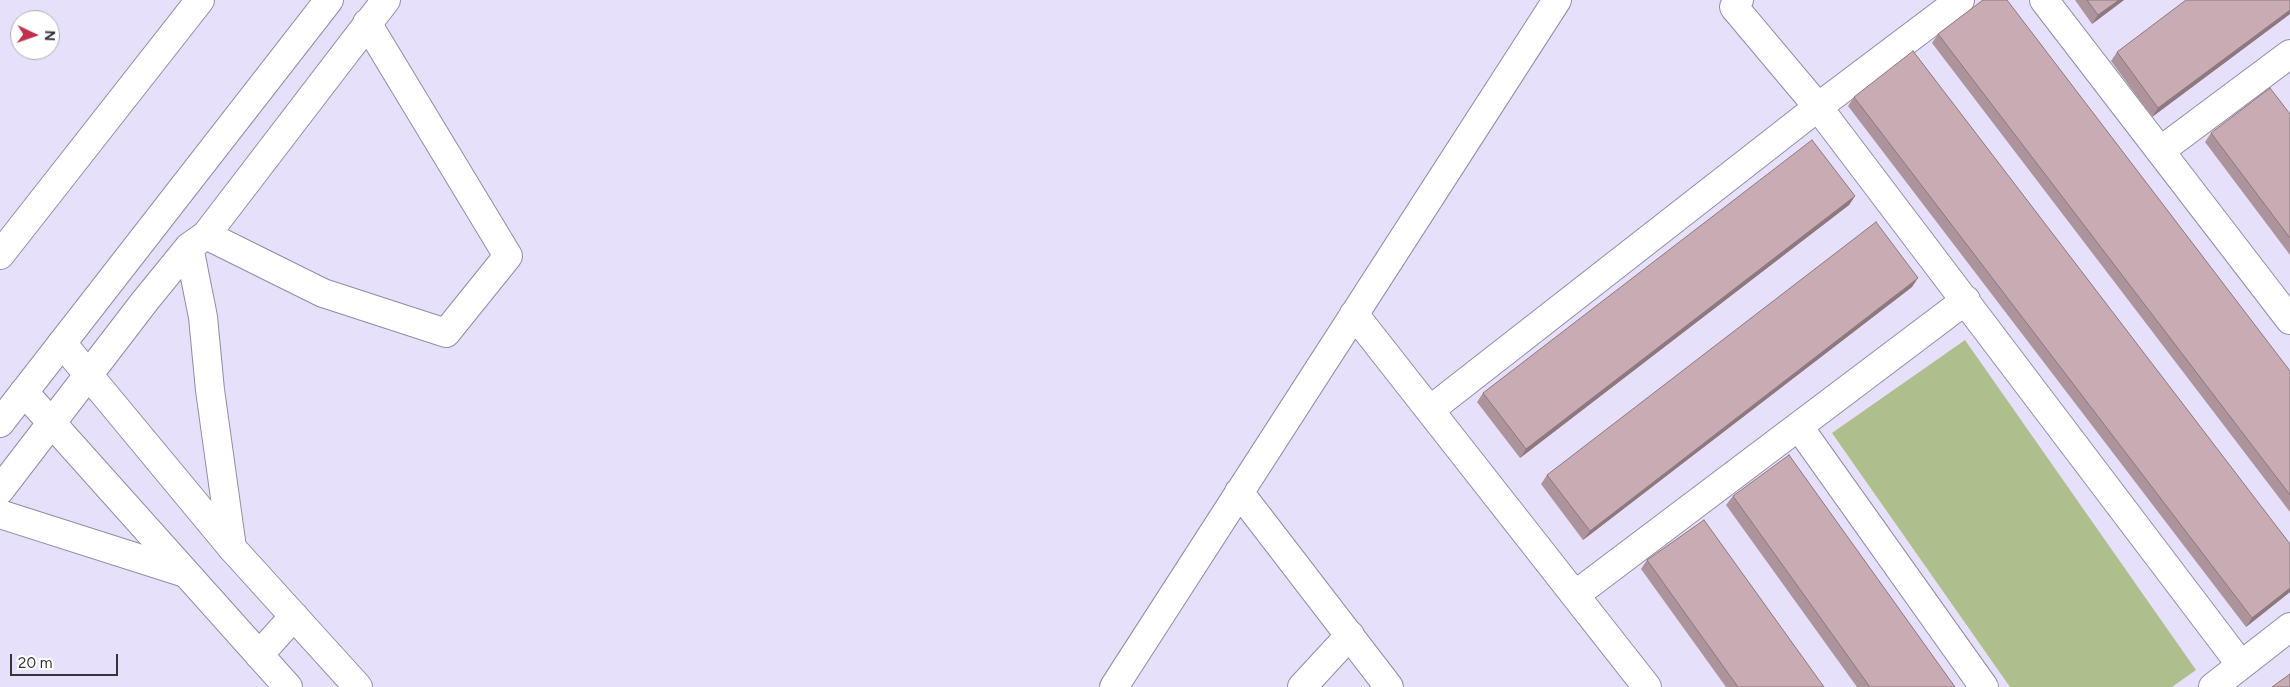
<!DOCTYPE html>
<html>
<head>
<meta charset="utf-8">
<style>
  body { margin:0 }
  #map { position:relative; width:2290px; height:687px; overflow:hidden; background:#e7e0fb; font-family:Figtree,sans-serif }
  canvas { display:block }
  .north { position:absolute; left:10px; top:10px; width:50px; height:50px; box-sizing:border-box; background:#fff; border:1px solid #afadb1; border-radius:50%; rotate:93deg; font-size:14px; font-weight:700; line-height:20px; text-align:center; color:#36333d }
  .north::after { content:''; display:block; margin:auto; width:18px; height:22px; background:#c1304c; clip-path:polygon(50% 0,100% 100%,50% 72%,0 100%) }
  .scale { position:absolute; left:10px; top:654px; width:108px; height:22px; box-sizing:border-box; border:2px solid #36333d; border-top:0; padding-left:6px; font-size:15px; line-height:18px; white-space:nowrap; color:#36333d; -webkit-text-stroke:4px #fff; paint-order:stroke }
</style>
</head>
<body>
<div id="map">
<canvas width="2290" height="687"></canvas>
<div class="north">N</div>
<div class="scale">20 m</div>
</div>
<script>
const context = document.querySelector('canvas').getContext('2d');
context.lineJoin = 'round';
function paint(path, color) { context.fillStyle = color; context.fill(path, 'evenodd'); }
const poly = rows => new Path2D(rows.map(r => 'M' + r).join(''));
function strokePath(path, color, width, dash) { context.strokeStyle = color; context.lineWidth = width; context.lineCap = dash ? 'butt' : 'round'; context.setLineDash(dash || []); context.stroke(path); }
const green = poly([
  [1965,340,2196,670,2172,687,2010,687,1832,433]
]);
const minor = poly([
  [1739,0,1734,7,1818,107,2241,665],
  [2044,0,2290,320],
  [2160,151,2290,54],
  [206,235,323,293,446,333,508,256,367,23],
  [0,255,200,0],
  [1354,314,1647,687],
  [62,343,232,548,358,687],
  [24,392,288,687],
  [1430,410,1818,107,1960,0],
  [1799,427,1984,687],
  [1239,492,1389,687],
  [1575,595,1966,300],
  [259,655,294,616],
  [1114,687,1557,0],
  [1302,687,1350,635],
  [2213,687,2290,627]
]);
const major = poly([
  [189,247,203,317,210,390,232,548],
  [0,423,329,0],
  [0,490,145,301,189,247,206,235,386,0],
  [0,514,185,573]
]);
const wall = poly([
  [2075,0,2124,0,2092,24],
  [2290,0,2290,14,2152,117,2111,61,2117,52],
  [1938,34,2290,371,2290,512,1932,43],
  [1854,97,2290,544,2290,592,2246,627,1848,106],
  [2290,114,2290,255,2205,142,2211,133],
  [1855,196,1849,205,1520,458,1477,402,1483,393],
  [1912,287,1583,540,1541,484,1547,475],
  [1733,496,1955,687,1857,687,1726,505],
  [1647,560,1824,687,1726,687,1641,569]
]);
const shadedWall = poly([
  [2119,0,2124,0,2092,24,2098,15],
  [2290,10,2290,14,2152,117,2158,108],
  [1855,196,1849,205,1520,458,1526,449],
  [1918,278,1912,287,1583,540,1590,531],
  [2290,588,2290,592,2246,627,2252,618]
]);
const building = poly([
  [1983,0,2007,0,2290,371,2290,495,1938,34,1983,0],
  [2087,0,2119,0,2098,15,2087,0],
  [2186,0,2290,0,2290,10,2158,108,2117,52,2186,0],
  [1913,51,2290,544,2290,588,2252,618,1854,97,1913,51],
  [2270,88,2290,114,2290,238,2211,133,2270,88],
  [1812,140,1855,196,1526,449,1483,393,1812,140],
  [1876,222,1918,278,1590,531,1547,475,1876,222],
  [1789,455,1955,687,1870,687,1733,496,1789,455],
  [1704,520,1824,687,1738,687,1647,560,1704,520],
  [2290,674,2290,687,2272,687,2290,674]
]);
paint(green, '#afbe8d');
strokePath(minor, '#928ba4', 30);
strokePath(major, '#928ba4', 30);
strokePath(minor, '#fff', 28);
strokePath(major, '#fff', 28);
paint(wall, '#ad939b');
paint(shadedWall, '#8d787e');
paint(building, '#c9abb4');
strokePath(building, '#8d787e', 1);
</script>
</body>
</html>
